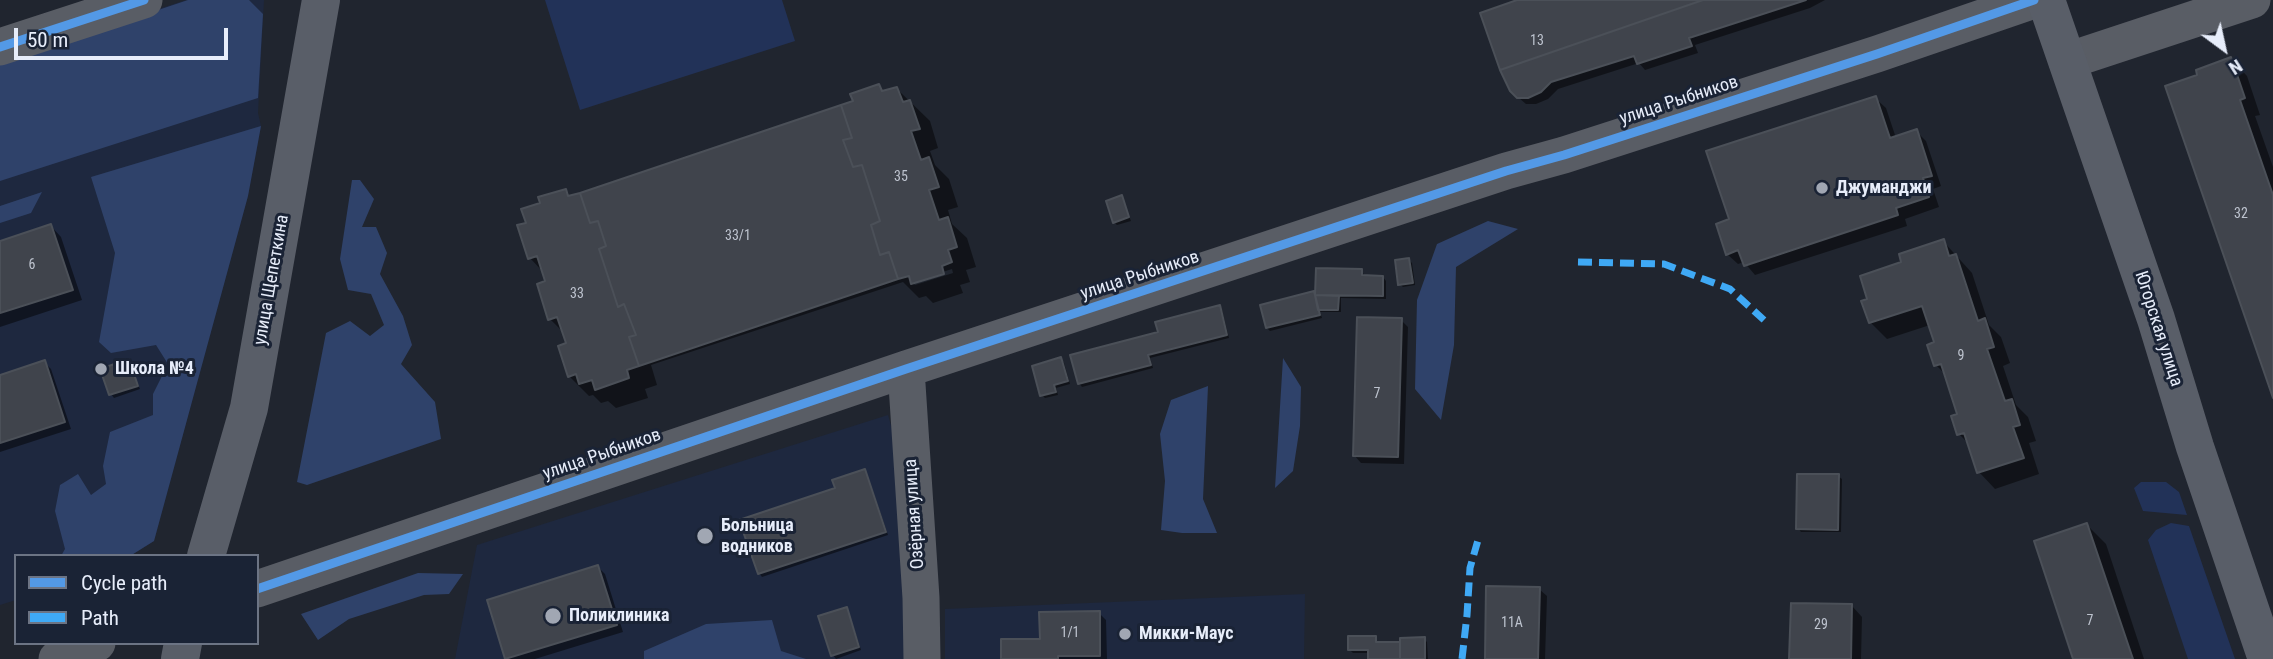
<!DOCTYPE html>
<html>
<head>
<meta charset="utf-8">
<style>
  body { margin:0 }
  #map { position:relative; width:2273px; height:659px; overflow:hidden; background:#20252f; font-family:"Roboto Condensed",sans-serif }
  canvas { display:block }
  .legend { position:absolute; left:14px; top:554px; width:245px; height:91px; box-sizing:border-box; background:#1a2335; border:2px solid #6c7484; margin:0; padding:9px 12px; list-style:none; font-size:21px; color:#e7edfa }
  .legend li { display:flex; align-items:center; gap:14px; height:35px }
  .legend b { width:35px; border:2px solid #6c7484 }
  .north { position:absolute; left:2189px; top:14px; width:70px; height:70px; -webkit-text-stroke:5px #1a2335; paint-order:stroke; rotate:147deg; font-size:19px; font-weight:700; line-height:28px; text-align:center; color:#e7edfa }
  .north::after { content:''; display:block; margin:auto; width:24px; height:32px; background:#e7edfa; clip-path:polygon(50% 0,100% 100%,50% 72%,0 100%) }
  .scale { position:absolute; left:14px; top:28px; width:214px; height:32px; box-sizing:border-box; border:4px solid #e7edfa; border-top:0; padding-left:9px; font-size:21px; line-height:24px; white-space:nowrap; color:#e7edfa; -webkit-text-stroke:5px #1a2335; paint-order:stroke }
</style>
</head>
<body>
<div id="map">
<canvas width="2273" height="659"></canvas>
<ul class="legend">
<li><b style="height:9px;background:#5399e6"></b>Cycle path</li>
<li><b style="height:9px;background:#3fa9f5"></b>Path</li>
</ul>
<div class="north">N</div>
<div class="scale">50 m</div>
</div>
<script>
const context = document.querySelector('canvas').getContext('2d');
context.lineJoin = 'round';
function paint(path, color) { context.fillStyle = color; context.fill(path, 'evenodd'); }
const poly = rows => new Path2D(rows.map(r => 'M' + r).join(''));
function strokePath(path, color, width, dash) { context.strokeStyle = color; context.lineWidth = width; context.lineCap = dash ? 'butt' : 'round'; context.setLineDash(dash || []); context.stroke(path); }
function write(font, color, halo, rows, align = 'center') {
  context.font = font + ' "Roboto Condensed",sans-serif'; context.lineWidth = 6; context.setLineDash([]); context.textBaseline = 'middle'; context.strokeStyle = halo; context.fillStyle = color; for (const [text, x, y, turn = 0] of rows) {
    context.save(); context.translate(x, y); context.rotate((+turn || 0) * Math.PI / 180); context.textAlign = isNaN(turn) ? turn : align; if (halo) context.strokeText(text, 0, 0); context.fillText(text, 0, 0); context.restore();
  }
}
const built = poly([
  [186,0,264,0,258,113,261,126,248,196,154,541,130,556,16,556,16,600,0,605,0,60],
  [888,415,897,446,906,659,455,659,477,545],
  [1305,594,1304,659,945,659,945,609]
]);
const green = poly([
  [545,0,782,0,795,41,580,110],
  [2141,482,2166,482,2179,492,2187,515,2143,511,2134,488],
  [2171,523,2189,526,2235,659,2188,659,2148,540,2156,530]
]);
const forest = poly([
  [188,0,249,0,263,14,258,98,0,181,0,63],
  [261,126,248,196,154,541,130,556,61,556,65,549,55,511,60,485,78,474,91,495,106,484,103,466,110,432,153,415,153,394,168,364,156,345,111,353,99,342,115,253,91,177],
  [352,180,360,180,374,199,362,227,376,227,387,253,380,274,403,316,412,345,401,364,435,402,441,439,307,485,297,482,326,333,350,321,370,336,384,325,371,294,348,290,340,259],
  [42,192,31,213,0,223,0,206],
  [1488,221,1518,229,1456,267,1454,345,1441,420,1415,389,1417,300,1437,244],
  [1283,358,1301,387,1300,426,1293,471,1275,488],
  [1208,386,1203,499,1217,533,1182,533,1161,530,1165,481,1160,434,1171,400],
  [418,573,463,574,449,594,424,595,349,619,318,640,301,614],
  [772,620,781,651,806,659,644,659,644,651,706,624]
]);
const shadow = poly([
  [1522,0,1825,0,1810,8,1695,45,1698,53,1645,70,1639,63,1558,89,1548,99,1536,104,1526,104,1519,98],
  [2231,59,2247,76,2260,115,2255,116,2273,167,2273,393,2200,76],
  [879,86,885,92,897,89,930,121,938,148,930,151,935,165,949,179,958,207,948,210,952,224,967,238,976,267,966,270,970,282,960,285,963,293,933,303,926,296,919,298,903,282,651,365,657,385,645,389,648,398,616,408,608,401,601,403,593,395,589,396,570,377,560,347,568,344,565,334,550,319,547,283,544,273,530,258,528,224,542,204,565,191,571,197,856,102],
  [952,269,953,273,915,285,912,282],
  [1875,98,1886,108,1896,138,1916,131,1926,141,1941,186,1933,189,1939,207,1905,219,1907,226,1755,275,1744,262,1738,264,1727,254,1731,220],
  [1121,197,1131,221,1117,225,1114,222],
  [51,226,61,237,82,300,0,327,0,243],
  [1943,241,1972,273,1989,325,2001,337,2010,363,2003,366,2016,405,2028,417,2036,441,2029,443,2039,474,1995,489,1979,472,1970,445,1959,434,1960,415,1947,376,1936,365,1936,343,1930,325,1887,339,1870,322,1869,300,1904,263],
  [1409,260,1412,263,1415,285,1403,287,1400,284],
  [1362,271,1365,277,1383,277,1386,281,1386,299,1341,298,1341,312,1320,312,1322,318,1270,331,1267,328,1262,306,1315,292],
  [1219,307,1222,310,1229,338,1150,358,1153,368,1082,387,1079,383,1160,333],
  [1401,320,1408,327,1404,464,1361,463,1354,455],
  [1061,359,1064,363,1070,384,1056,388,1058,395,1045,398,1042,395],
  [128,361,140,389,114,398,111,394],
  [44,362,51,369,71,429,0,452,0,376],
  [864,471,867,474,888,535,762,577,759,573,837,489],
  [1838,476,1842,479,1841,532,1801,532,1798,528],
  [2087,525,2106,544,2144,659,2075,659],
  [598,567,605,574,623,632,535,659,508,659,489,601],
  [1539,589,1547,596,1545,659,1486,659],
  [1852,606,1862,617,1861,659,1791,659],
  [846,609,849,613,861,650,836,659,833,655],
  [1099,613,1106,620,1107,659,1003,659],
  [1375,638,1378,644,1402,643,1424,639,1427,642,1428,659,1370,659,1370,653,1353,653,1350,650]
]);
const building = poly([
  [1517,0,1703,0,1500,70,1480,13,1517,0],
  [1703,0,1806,0,1689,38,1692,46,1637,64,1634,56,1551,82,1541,92,1528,98,1517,98,1510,91,1500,70,1703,0],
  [2231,57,2245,98,2240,100,2273,195,2273,398,2165,86,2197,75,2196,70,2231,57],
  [879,84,882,91,897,87,903,102,910,100,920,129,911,131,921,160,929,157,939,187,929,190,939,220,948,217,957,247,948,250,952,262,942,266,944,274,911,284,909,276,898,279,889,252,880,255,871,225,880,221,862,165,853,167,843,140,852,138,841,105,853,101,850,94,879,84],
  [1876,96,1890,138,1917,129,1932,176,1923,178,1929,197,1896,208,1898,215,1744,266,1738,250,1726,255,1716,224,1729,219,1706,151,1876,96],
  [841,105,852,138,843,140,853,167,862,165,880,221,871,225,880,255,889,252,898,279,639,366,629,337,636,335,624,304,618,307,599,249,606,246,598,221,590,223,580,193,841,105],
  [566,189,568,196,580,193,590,223,598,221,606,246,599,249,618,307,624,304,636,335,629,337,639,366,627,370,629,378,595,390,592,380,579,384,576,374,568,377,558,346,566,343,557,317,548,320,537,284,545,281,537,256,528,259,517,225,526,223,521,209,540,203,538,197,566,189],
  [1122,195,1129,217,1113,223,1106,201,1122,195],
  [51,224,73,290,0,313,0,241,51,224],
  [1944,239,1949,256,1956,254,1978,321,1985,318,1994,347,1987,349,2005,401,2012,399,2020,425,2013,427,2024,458,1977,473,1964,433,1957,435,1951,416,1957,414,1941,364,1934,366,1927,345,1934,342,1922,306,1869,323,1861,301,1867,299,1860,276,1901,262,1899,254,1944,239],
  [1409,258,1413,283,1398,285,1395,260,1409,258],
  [1316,268,1362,269,1362,275,1383,276,1383,296,1315,295,1316,268],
  [1314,291,1320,315,1266,328,1260,305,1314,291],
  [1315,295,1339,296,1338,310,1318,310,1315,295],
  [1220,305,1227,335,1148,355,1151,365,1078,384,1070,355,1158,332,1155,322,1220,305],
  [1357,317,1402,318,1398,457,1353,456,1357,317],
  [1061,357,1068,381,1054,385,1056,392,1040,396,1032,366,1061,357],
  [129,359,138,386,109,395,100,369,129,359],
  [45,360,65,422,0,443,0,375,45,360],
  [865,469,886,532,758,574,739,520,835,488,832,480,865,469],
  [1797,474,1839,474,1838,530,1796,529,1797,474],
  [2087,523,2133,659,2073,659,2034,541,2087,523],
  [598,565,617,625,505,659,487,600,598,565],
  [1486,586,1540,587,1538,659,1485,659,1486,586],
  [1791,603,1852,604,1851,659,1789,659,1791,603],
  [847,607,859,647,831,656,818,616,847,607],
  [1100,611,1100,656,1058,656,1058,659,1001,659,1001,639,1040,639,1039,612,1100,611],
  [1348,636,1376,636,1376,642,1400,642,1400,659,1368,659,1368,650,1348,650,1348,636],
  [1425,637,1425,659,1400,659,1400,638,1425,637]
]);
const minor = poly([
  [0,47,144,0],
  [2067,61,2252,0],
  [906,369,921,598,922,659],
  [257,589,906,369,1506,171,1564,155,1877,54,2034,0],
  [57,659,97,643]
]);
const major = poly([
  [2046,0,2156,319,2195,447,2267,659],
  [206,556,249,408,321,0],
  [180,659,183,643]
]);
const quiet = poly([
  [1578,262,1664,264,1730,289,1764,320],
  [1462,659,1467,615,1470,568,1478,540]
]);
const cycleway = poly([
  [0,47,144,0],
  [257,589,906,369,1506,171,1564,155,1877,54,2034,0]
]);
const markers = [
  [1822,188,7,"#a1a7b3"],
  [101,369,7,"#a1a7b3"],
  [705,536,9,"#a1a7b3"],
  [553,616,9,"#a1a7b3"],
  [1125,634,7,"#a1a7b3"]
];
const numberNames = [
  ["13",1537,41],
  ["35",901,177],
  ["32",2241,214],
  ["33/1",738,236],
  ["6",32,265],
  ["33",577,294],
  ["9",1961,356],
  ["7",1377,394],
  ["7",2090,621],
  ["11А",1512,623],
  ["29",1821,625],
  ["1/1",1070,633]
];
const streetNames = [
  ["улица Рыбников",1679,101,-18],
  ["улица Рыбников",1140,276,-18],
  ["улица Щепеткина",272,280,-80],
  ["Югорская улица",2158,329,72],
  ["улица Рыбников",602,455,-19],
  ["Озёрная улица",915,514,-94]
];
const poiNames = [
  ["Джуманджи",1836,188],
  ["Школа №4",115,369],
  ["Больница",721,526],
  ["водников",721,547],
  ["Поликлиника",569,616],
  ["Микки-Маус",1139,634]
];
paint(built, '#1e283f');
paint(green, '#223258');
paint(forest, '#2f426a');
paint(shadow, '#0007');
paint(building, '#40444c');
strokePath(building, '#4b5058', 2);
strokePath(minor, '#595d65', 37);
strokePath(major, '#595e68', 38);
strokePath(quiet, '#3fa9f5', 7, [14, 7]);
strokePath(cycleway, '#5399e6', 9);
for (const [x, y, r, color] of markers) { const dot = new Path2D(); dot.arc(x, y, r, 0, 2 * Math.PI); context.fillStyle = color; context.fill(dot); strokePath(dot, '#1a2335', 2.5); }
write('14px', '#bdc3ce', null, numberNames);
write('18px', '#e7edfa', '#1a2335', streetNames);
write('bold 18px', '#e7edfa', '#1a2335', poiNames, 'left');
</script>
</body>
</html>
